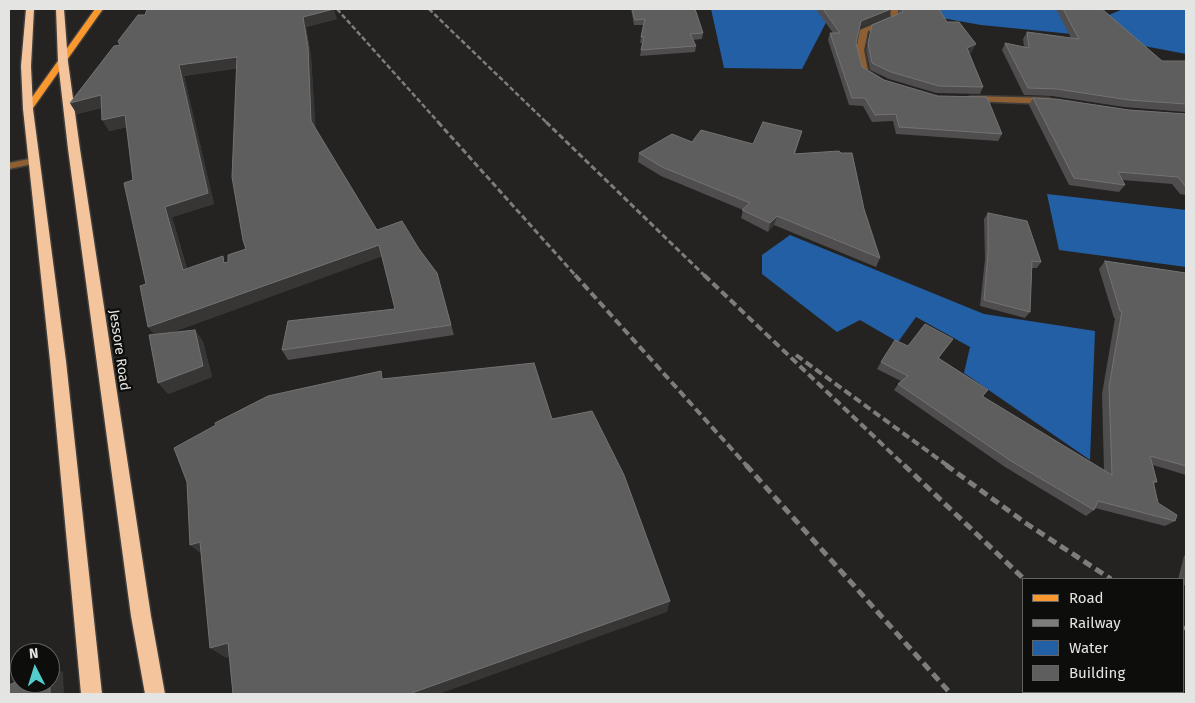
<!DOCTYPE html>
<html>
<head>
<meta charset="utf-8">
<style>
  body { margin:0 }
  #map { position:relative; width:1195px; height:703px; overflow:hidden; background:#242321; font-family:"Fira Sans",sans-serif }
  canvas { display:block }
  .frame { position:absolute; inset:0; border:10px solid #e4e4e2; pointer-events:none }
  .legend { position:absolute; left:1022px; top:578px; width:162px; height:115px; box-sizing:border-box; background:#0d0d0b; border:1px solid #636361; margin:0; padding:6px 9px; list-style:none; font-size:15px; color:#e4e4e2 }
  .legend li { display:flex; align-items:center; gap:10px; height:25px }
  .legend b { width:25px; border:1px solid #636361 }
  .north { position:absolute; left:10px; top:643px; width:50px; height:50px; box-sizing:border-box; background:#0d0d0b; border:1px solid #636361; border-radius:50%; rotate:355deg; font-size:14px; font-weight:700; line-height:20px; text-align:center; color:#e4e4e2 }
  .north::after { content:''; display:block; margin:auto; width:18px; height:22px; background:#53cdcb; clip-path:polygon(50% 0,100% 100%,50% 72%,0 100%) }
</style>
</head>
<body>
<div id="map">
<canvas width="1195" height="703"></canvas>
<div class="frame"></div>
<ul class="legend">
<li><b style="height:6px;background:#f9982e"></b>Road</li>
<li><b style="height:6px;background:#7d7d7b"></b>Railway</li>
<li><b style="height:14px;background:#235fa5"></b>Water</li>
<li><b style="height:14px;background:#5f5e5e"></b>Building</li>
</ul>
<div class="north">N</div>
</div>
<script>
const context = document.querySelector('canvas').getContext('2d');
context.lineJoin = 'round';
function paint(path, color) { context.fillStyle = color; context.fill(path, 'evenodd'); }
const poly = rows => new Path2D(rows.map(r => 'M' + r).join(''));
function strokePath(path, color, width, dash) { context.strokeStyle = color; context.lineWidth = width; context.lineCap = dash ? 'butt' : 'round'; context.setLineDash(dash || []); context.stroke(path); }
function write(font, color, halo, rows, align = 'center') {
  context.font = font + ' "Fira Sans",sans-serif'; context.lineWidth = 4.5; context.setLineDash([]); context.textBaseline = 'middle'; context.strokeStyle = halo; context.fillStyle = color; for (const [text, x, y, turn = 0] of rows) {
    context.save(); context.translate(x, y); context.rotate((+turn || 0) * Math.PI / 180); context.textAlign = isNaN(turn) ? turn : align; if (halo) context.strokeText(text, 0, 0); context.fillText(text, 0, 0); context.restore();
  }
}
const water = poly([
  [711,9,833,9,802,69,724,68],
  [928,9,1061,9,1096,16,1109,15,1123,9,1186,9,1186,54,1092,36,981,25,942,18],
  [1047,194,1186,210,1186,267,1059,250],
  [790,235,984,314,1095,331,1090,460,964,373,970,347,916,317,898,342,860,320,837,332,762,274,762,255]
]);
const minor = poly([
  [890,9,898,9,898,20,868,31,864,50,868,71,879,78,875,81,860,72,856,50,860,30,891,17,890,9],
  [972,96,1049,98,1053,101,1049,104,969,101,969,97,972,96],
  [34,158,39,161,37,163,9,169,9,163,34,158]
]);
const major = poly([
  [95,9,103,9,31,111,25,111,25,107,95,9]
]);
const highway = poly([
  [26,9,34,9,31,66,33,109,66,361,102,694,81,694,50,361,23,109,21,66,26,9],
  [56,9,64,9,68,62,80,149,151,616,165,694,145,694,131,616,68,149,58,62,56,9]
]);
const railFar3 = poly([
  [337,9,439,123],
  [429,9,547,123]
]);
const railFar2 = poly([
  [438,122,576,276],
  [546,122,705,276]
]);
const railFar1 = poly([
  [575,275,747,466],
  [704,275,905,466],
  [796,355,948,466]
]);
const rail = poly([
  [746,465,951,694],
  [904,465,1024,579],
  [946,465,1027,524,1111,579],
  [1184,627,1186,628],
  [1131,692,1133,694],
  [1143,692,1145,694]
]);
const wall = poly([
  [631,9,695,9,703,33,702,39,693,40,696,46,695,52,640,56,641,50,643,43,640,43,643,25,634,25],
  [816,9,891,9,889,16,860,27,856,43,862,67,884,80,1002,134,998,141,896,134,893,121,872,122,863,106,849,105,828,40,830,33,833,33],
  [898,9,939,9,947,22,972,52,969,53,983,87,980,94,936,93,889,79,870,70,866,50,872,25,899,14],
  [1056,9,1102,9,1162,61,1186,61,1186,112,1124,107,1052,96,1024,95,1002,50,1005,43,1024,47,1023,39,1027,32,1071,38],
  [145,15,337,19,306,27,311,57,315,127,377,230,419,249,437,273,454,335,288,360,282,350,395,309,382,256,170,333,195,330,203,342,212,377,168,394,154,335,146,284,127,127,109,131,101,108,77,114,70,103],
  [236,68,246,249,228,262,187,269,172,217,214,204,184,76],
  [1033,98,1129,110,1186,114,1186,195,1180,194,1172,184,1122,180,1125,185,1119,192,1069,185,1029,105],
  [802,131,795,154,864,209,880,258,876,267,774,225,768,232,741,218,743,210,661,176,638,162,639,153,692,142,753,144],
  [988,213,1041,262,1037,268,1032,268,1030,312,1025,318,980,306,985,259,984,219],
  [1105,261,1186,273,1186,475,1153,465,1157,482,1154,484,1158,503,1175,521,1165,526,1095,508,1094,510,1086,516,1005,467,894,390,898,384,901,381,877,369,881,362,908,346,953,339,939,358,988,390,983,397,1104,470,1102,394,1115,318,1114,318,1099,269],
  [1186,554,1186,586,1184,585,1184,579,1178,579,1184,556]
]);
const shadedWall = poly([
  [334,9,337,19,306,27,311,57,316,131,311,121,303,17],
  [891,9,889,16,859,28,861,21],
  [976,44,972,52,964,55,967,48],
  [237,57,242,68,184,76,214,204,172,217,190,281,183,270,165,207,179,65],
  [101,95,108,106,77,114,70,103],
  [125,115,132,126,109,131,102,120],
  [777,216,774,225,768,232,770,223],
  [379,245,383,256,157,338,148,327],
  [195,330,203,342,212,377,168,394,158,383],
  [200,542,205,557,190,545],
  [670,601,667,612,439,694,409,694],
  [228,643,243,652,226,658,210,648],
  [50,667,63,672,64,694,50,694]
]);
const building = poly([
  [147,9,334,9,303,17,308,47,311,121,377,230,402,221,419,249,437,273,451,325,282,350,288,321,395,309,379,245,148,327,140,286,146,284,124,183,133,180,125,115,102,120,101,95,70,103,114,46,120,45,118,41,138,15,145,15,147,9],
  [237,57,232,177,243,240,246,249,228,255,228,262,224,263,223,256,183,270,165,207,208,193,179,65,237,57],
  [632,9,695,9,703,33,690,34,696,46,641,50,644,37,641,37,645,19,635,20,632,9],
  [823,9,891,9,861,21,856,43,862,67,884,80,938,96,987,97,1002,134,899,127,896,114,875,115,865,98,852,98,830,33,840,33,823,9],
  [902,9,939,9,947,22,959,22,976,44,967,48,983,87,939,86,891,72,872,63,868,43,872,25,903,12,902,9],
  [1063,9,1102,9,1162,61,1186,61,1186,104,1129,100,1057,89,1028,88,1005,43,1029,48,1027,32,1079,39,1063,9],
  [1033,98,1056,99,1129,110,1186,114,1186,187,1178,177,1118,172,1125,185,1074,178,1033,98],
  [763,122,802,131,794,154,839,151,841,153,852,153,864,209,880,258,777,216,770,223,742,210,750,203,662,167,639,153,672,134,692,142,701,130,753,144,763,122],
  [988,213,1027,221,1041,262,1032,261,1030,312,984,300,988,253,988,213],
  [1105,261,1186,273,1186,466,1150,456,1157,482,1153,481,1158,503,1177,515,1175,521,1098,501,1094,510,1011,461,898,384,908,376,881,362,895,340,908,346,925,324,953,339,938,358,988,390,982,396,1112,475,1109,387,1122,311,1120,311,1105,261],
  [195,330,203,366,158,383,149,335,195,330],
  [534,363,552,419,592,411,624,475,670,601,409,694,233,694,228,643,210,648,200,542,190,545,187,482,174,448,216,425,215,423,268,396,381,371,382,379,534,363],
  [20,680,20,683,50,683,50,694,9,694,9,685,20,680]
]);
const streetNames = [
  ["Jessore Road",119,350,82]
];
paint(water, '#235fa5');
strokePath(minor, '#3f3e3c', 3);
strokePath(major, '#3f3e3c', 3);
strokePath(highway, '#3f3e3c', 3);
paint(minor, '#8d5f33');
paint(major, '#f9982e');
paint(highway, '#f4c59d');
strokePath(railFar3, '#7d7d7b', 2.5, [5, 2.5]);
strokePath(railFar2, '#7d7d7b', 3, [6, 3]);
strokePath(railFar1, '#7d7d7b', 4, [8, 4]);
strokePath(rail, '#7d7d7b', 5, [9, 5]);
paint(wall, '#4f4d4e');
paint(shadedWall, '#373635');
paint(building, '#5f5e5e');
strokePath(building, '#747373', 1);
write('14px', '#e4e4e2', '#0d0d0b', streetNames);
</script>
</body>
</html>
